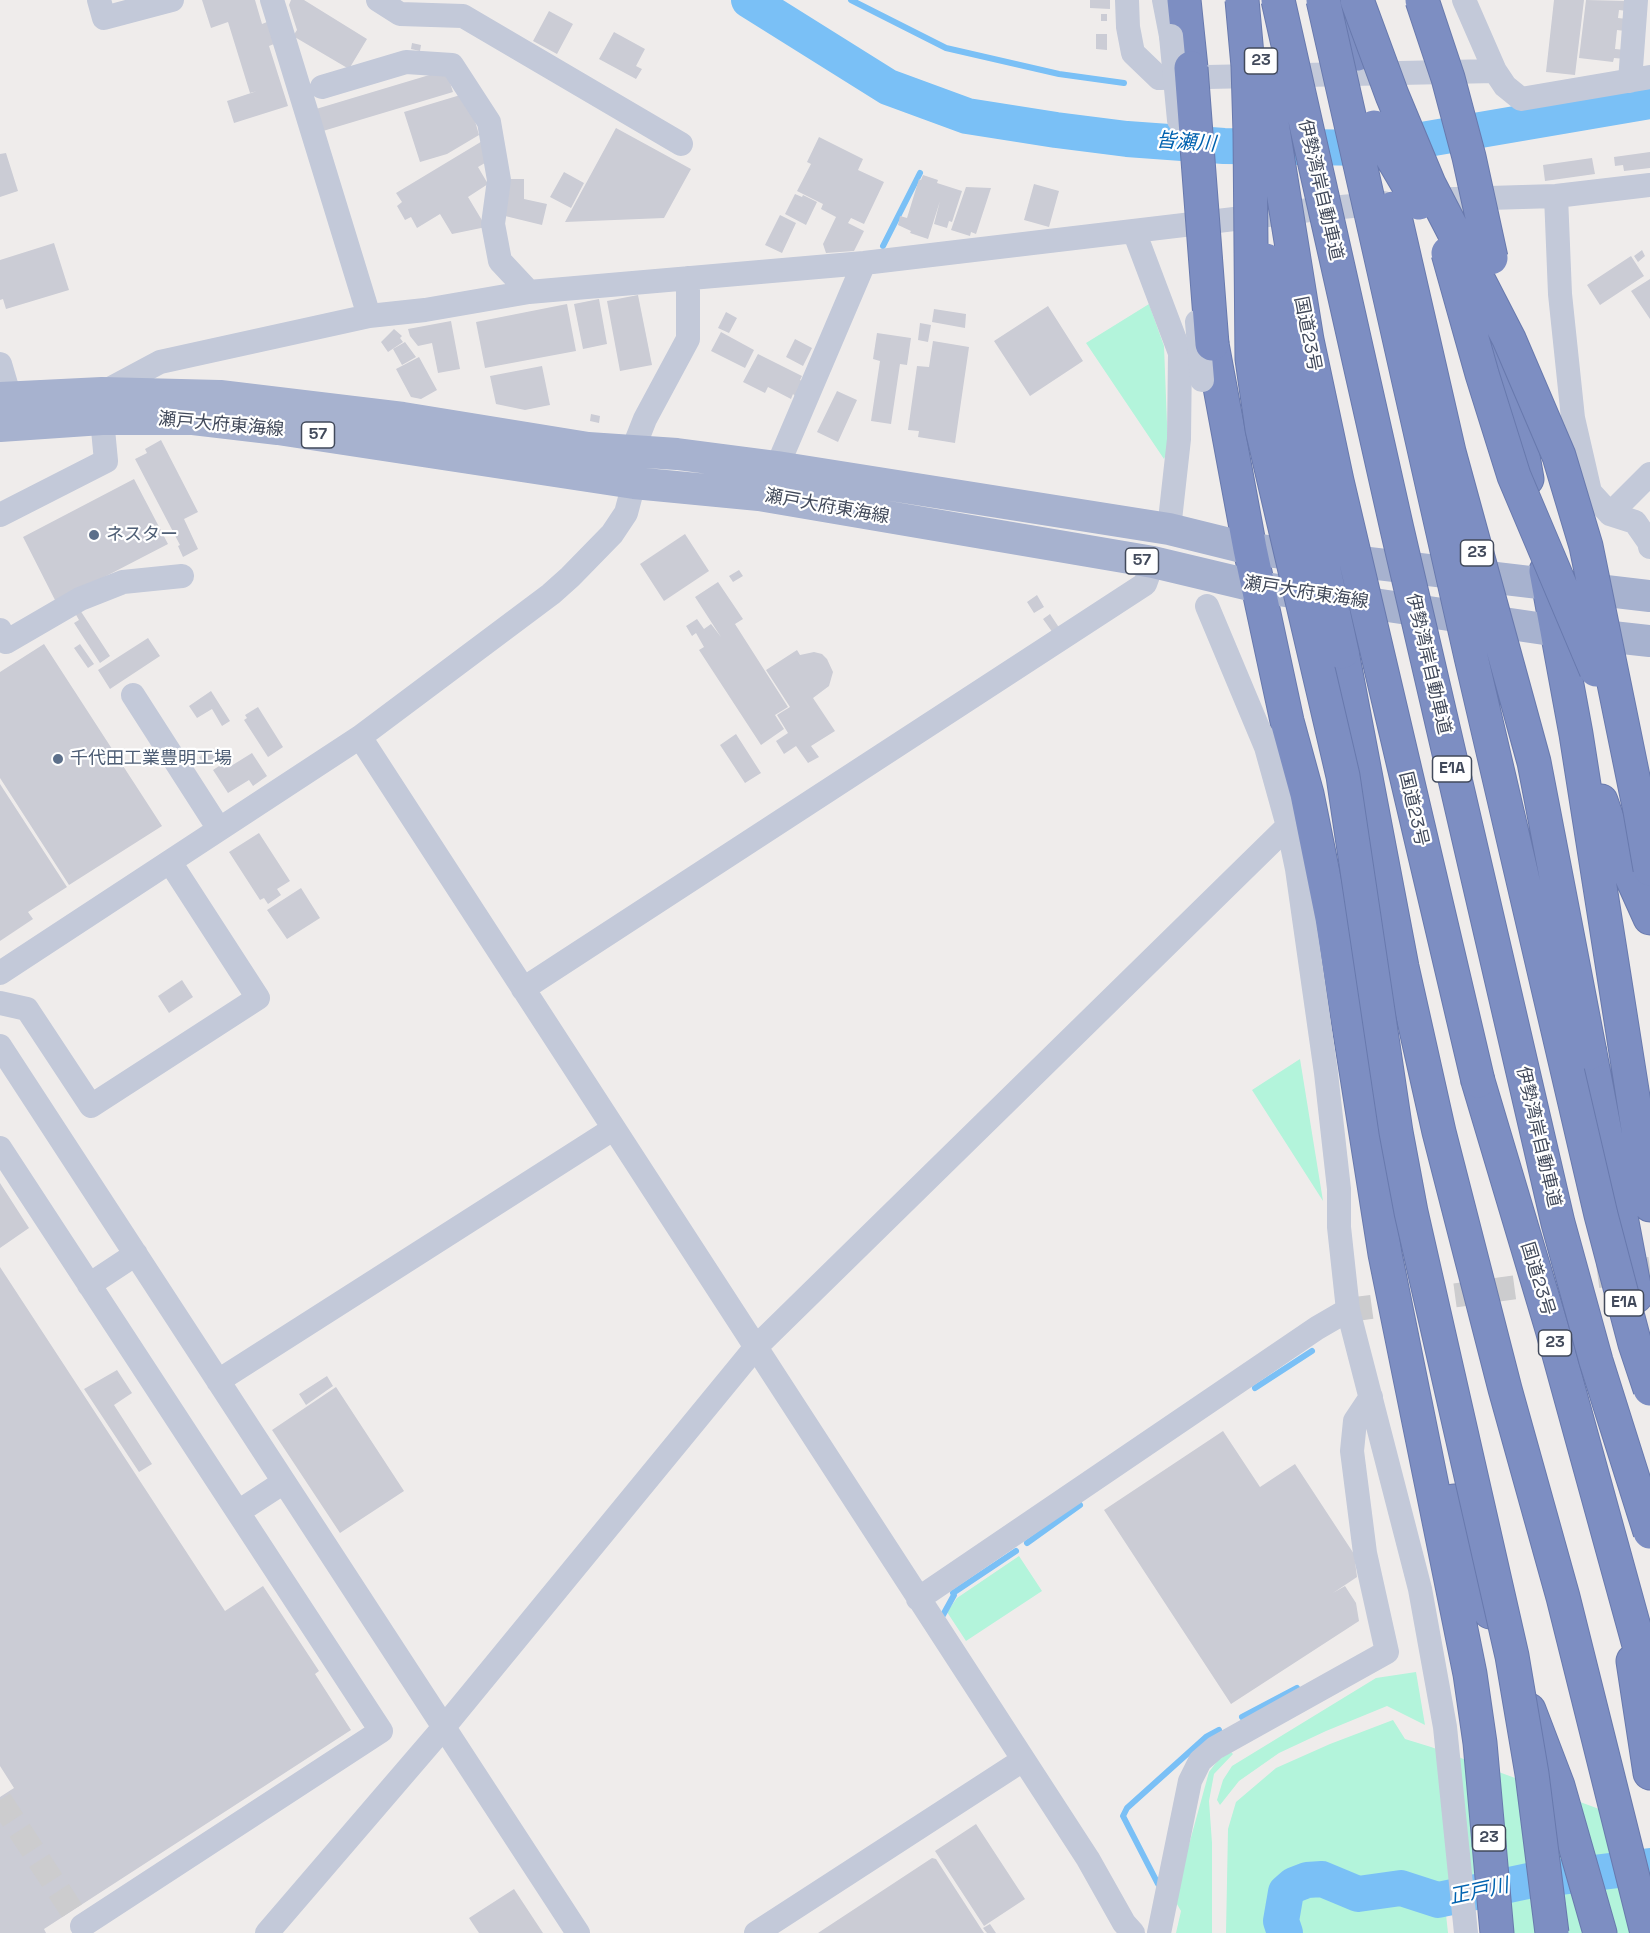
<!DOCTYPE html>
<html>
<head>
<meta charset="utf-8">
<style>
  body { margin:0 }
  canvas { display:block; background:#efeceb }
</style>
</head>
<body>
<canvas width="1650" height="1933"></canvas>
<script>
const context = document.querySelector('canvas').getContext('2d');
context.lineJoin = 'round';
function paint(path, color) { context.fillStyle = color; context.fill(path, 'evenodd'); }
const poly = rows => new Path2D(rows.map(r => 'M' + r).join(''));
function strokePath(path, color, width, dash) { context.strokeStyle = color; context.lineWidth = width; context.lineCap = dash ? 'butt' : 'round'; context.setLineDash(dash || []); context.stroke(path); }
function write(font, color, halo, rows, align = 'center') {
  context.font = font + ' "Space Grotesk","Noto Sans JP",sans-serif'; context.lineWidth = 4.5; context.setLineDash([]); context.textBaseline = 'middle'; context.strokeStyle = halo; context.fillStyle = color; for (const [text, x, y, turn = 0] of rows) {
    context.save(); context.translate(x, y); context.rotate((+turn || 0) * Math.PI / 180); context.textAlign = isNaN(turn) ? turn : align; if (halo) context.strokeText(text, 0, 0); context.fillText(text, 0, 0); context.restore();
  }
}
const green = poly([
  [1149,304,1164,346,1168,450,1164,459,1086,343],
  [1300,1059,1323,1201,1252,1090],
  [1019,1556,1042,1591,966,1641,947,1612,957,1598],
  [1416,1672,1425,1725,1387,1706,1326,1731,1279,1753,1239,1781,1220,1805,1217,1800,1223,1780,1232,1766,1376,1678],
  [1393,1720,1405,1739,1431,1747,1610,1813,1619,1862,1526,1869,1504,1874,1445,1896,1434,1894,1419,1885,1403,1883,1360,1888,1343,1883,1326,1874,1314,1873,1300,1877,1285,1888,1277,1904,1278,1922,1281,1933,1226,1933,1228,1829,1236,1802,1276,1768,1330,1744],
  [1231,1752,1233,1754,1214,1774,1209,1801,1212,1843,1212,1933,1176,1933,1181,1911,1174,1899,1209,1772,1218,1760],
  [1627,1878,1638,1933,1513,1933,1509,1891,1566,1883],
  [1306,1883,1327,1886,1347,1897,1384,1903,1395,1895,1445,1905,1448,1933,1289,1933,1290,1926,1294,1919,1288,1904,1289,1894]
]);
const stream = poly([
  [851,0,946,48,1059,74,1124,83],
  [883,246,920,173],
  [1255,1388,1312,1351],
  [1027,1543,1080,1505],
  [943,1615,954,1595,953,1593,1016,1551],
  [1242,1717,1297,1688],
  [1158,1884,1123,1816,1127,1808,1206,1737,1219,1730]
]);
const river = poly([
  [749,0,888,87,967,116,1056,130,1127,139,1224,146,1375,148,1650,101],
  [1285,1933,1281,1921,1286,1892,1294,1885,1307,1880,1322,1879,1358,1894,1401,1888,1438,1900,1528,1881,1650,1866]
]);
const building = poly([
  [202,0,255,0,262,24,267,22,274,44,269,46,288,106,234,123,227,101,257,91,250,93,228,22,211,28],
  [291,0,304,0,367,39,349,69,293,36,297,30,289,5],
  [1090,0,1110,0,1110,9,1090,8],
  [1554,0,1584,0,1575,75,1546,72],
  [1586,0,1628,1,1627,11,1619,10,1618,18,1627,19,1625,31,1617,30,1615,49,1626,50,1625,59,1614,58,1613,62,1579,58],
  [549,11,573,24,557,54,533,41],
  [1101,14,1107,14,1107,21,1101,21],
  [614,32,645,49,636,66,642,69,636,79,599,59],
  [1096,34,1107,34,1107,50,1096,49],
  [412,43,421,45,420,51,411,49],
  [446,70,453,92,323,131,316,109],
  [467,93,479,135,447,154,420,162,404,112],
  [616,128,691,169,664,218,565,222],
  [819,137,863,159,858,170,884,182,864,224,851,218,848,223,864,231,854,251,826,253,823,244,836,217,821,209,823,204,797,191,811,164,807,162],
  [484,140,490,160,478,167,488,184,468,197,486,227,452,234,440,214,417,228,411,217,405,220,397,206,402,202,396,193],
  [1650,152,1650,168,1624,171,1623,165,1615,166,1614,157],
  [6,153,18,191,0,197,0,154],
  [1592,158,1595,174,1545,181,1543,165],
  [564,172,584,183,571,208,550,197],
  [923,175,938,180,937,183,962,191,952,222,949,221,947,228,934,224,940,201,928,239,910,233,911,231,898,225,900,216,907,218,919,179,921,180],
  [503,179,524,179,524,199,547,204,542,225,501,215],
  [1034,184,1059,191,1049,227,1024,220],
  [966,187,991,188,976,234,971,232,970,236,951,230],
  [795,194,802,197,803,195,817,202,806,225,785,214],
  [780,215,796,223,782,253,765,245],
  [54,243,69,290,6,309,3,299,0,300,0,260],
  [1642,250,1645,256,1638,262,1634,256],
  [1631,256,1644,276,1600,305,1587,285],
  [1650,279,1650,319,1631,291],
  [638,295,652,365,620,371,607,301],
  [599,299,607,344,583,349,574,304],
  [567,304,576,351,485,368,476,322],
  [1048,306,1083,361,1030,396,994,341],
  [934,309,966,314,965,328,932,322],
  [726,312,737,318,729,333,718,328],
  [451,321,460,369,438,373,432,343,418,346,410,336,408,329],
  [920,323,931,325,928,342,918,340],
  [394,329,402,336,400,338,403,342,388,352,381,342],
  [721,332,754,350,745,368,711,351],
  [877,333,911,338,907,365,900,364,891,424,871,421,880,361,873,359],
  [795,339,812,348,803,366,786,357],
  [933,341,969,347,955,443,918,437,919,431,908,430,917,366,929,367],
  [405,342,416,357,402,365,393,349],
  [758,354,802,376,800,380,802,381,795,396,793,394,791,399,768,387,765,393,743,382],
  [419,357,437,390,421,399,411,397,396,369],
  [542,366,550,405,525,410,496,404,490,376],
  [837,391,857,400,838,442,817,432],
  [591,414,600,416,599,423,590,421],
  [161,440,198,512,184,519,198,549,183,557,178,546,180,545,135,459,147,453,145,449],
  [134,479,168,544,56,602,23,537],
  [685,534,709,571,664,601,640,564],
  [739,570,743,576,733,582,729,576],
  [718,582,743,619,735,624,788,707,775,715,784,729,761,745,699,650,704,647,696,633,692,636,686,626,697,619,704,629,711,624,721,637,695,597],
  [1037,595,1044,607,1034,613,1027,602],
  [80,610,110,656,100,663,74,623,79,620,75,613],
  [1050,614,1060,629,1053,633,1043,619],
  [148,638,160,656,110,689,98,670],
  [44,644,162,826,69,885,0,778,0,672],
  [80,644,94,664,88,668,74,648],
  [797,650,800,655,814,652,822,654,827,659,833,672,829,686,813,698,835,731,811,746,819,757,808,763,796,746,784,754,776,741,788,733,777,715,790,707,766,670],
  [211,691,230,721,222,726,212,709,197,718,189,706],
  [258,707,283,747,268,757,244,720,247,718,245,715],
  [736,734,761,773,745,783,720,745],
  [212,749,217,756,204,764,199,757],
  [252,753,267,776,253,786,249,780,228,793,213,770,228,760,231,766],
  [0,784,67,887,28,912,33,919,0,941],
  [259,833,290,881,277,889,281,895,268,904,264,898,260,900,229,852],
  [301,888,320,918,287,939,267,910],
  [182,980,193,997,169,1013,158,996],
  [0,1183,29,1228,0,1248],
  [0,1267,225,1611,263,1586,319,1671,315,1674,351,1730,44,1929,46,1933,0,1933,0,1797,14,1788,0,1766],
  [117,1370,132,1393,114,1405,152,1464,139,1472,84,1389],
  [327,1376,333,1386,306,1405,299,1394],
  [336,1387,404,1491,340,1533,272,1430],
  [1223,1431,1260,1487,1295,1464,1354,1554,1357,1577,1333,1593,1345,1586,1356,1603,1359,1621,1231,1704,1104,1510],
  [976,1824,1025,1899,984,1926,935,1851],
  [932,1858,936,1859,984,1933,818,1933],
  [514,1889,543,1933,479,1933,469,1918],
  [990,1924,996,1933,987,1933,983,1928]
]);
const minorTunnel = poly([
  [1348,1310,1650,1269],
  [0,1800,72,1911]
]);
const minor = poly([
  [99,0,104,18,172,0],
  [272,0,369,316],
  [378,0,400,14,463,16,681,144],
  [1127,0,1128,27,1133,53,1159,78,1495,71],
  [1164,0,1171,36],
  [1464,0,1495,71,1505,86,1521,99,1650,77],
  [1630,81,1636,0],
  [322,87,406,62,452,65,489,122,499,180,493,224,500,261,529,292],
  [1556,196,1560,294,1573,418,1590,492,1610,514,1635,522,1649,542,1650,547],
  [1422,200,1556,196,1650,185],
  [1134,231,1180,353,1179,439,1169,529],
  [0,364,10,398],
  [102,393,160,362,369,316,425,310,529,292,864,263,1310,210,1384,203],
  [777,467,864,263],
  [1610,514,1650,474],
  [0,515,106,461,102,419],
  [1207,606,1266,747],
  [0,630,6,642,80,599,123,582,182,576],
  [133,695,219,829],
  [1287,721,1280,739,1266,747,1288,826,1297,869,1326,1073,1339,1189,1339,1227,1348,1310,1420,1589,1445,1727,1466,1933],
  [360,737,1088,1859,1124,1923,1133,1933],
  [0,973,360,737,551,594,570,577,612,534,626,513,634,483,632,452,645,419,688,339,688,278],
  [523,989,1145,584,1153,562],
  [0,1003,27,1009,91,1106,258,998,170,862],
  [0,1046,578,1933],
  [0,1148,381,1731,82,1926],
  [89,1285,136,1254],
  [218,1381,613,1129],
  [238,1512,284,1482],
  [918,1599,1317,1328,1348,1310],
  [267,1933,444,1727,755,1348,1288,826],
  [756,1933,1023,1760],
  [1159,1933,1190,1781,1200,1761,1215,1748,1387,1652,1365,1553,1352,1451,1355,1421,1371,1397]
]);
const major = poly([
  [0,398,102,393,220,396,403,418,588,448,677,454,777,467,1169,529,1250,549,1650,596],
  [0,426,102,419,193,419,278,429,634,483,759,495,1153,562,1258,587,1558,631,1650,641]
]);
const highway = poly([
  [1184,0,1191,68],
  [1343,0,1357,54],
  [1502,335,1527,479],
  [1212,344,1250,549,1287,721,1307,794,1332,918,1385,1254,1470,1674,1480,1743,1497,1933],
  [1546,571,1576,734,1650,1205],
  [1342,652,1402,967,1439,1132,1505,1389,1563,1597,1647,1933],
  [1601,801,1614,838,1650,918],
  [1590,1053,1636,1296],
  [1478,1081,1552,1329,1650,1685],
  [1454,1501,1490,1612],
  [1633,1661,1650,1773],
  [1529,1710,1558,1786,1600,1933]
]);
const minorBridge = poly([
  [1171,36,1179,120],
  [1197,322,1202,380]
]);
const highwayBridge = poly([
  [1242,0,1248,66,1250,133,1252,359,1262,429,1343,776,1396,1132,1411,1212,1512,1656,1532,1774,1552,1933],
  [1278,0,1397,529,1558,1223,1596,1361,1650,1532],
  [1323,0,1471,657,1601,1215,1635,1344,1650,1389],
  [1357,0,1392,95,1429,184,1509,339,1559,456,1586,546,1640,811,1650,869],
  [1422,0,1448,78,1469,157,1491,258],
  [1191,68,1212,344],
  [1266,86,1307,340,1337,481,1478,1081],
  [1374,127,1419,203],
  [1393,208,1449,452,1534,762,1590,1053],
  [1448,253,1482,374,1514,476,1596,670],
  [1266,260,1304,479,1342,652]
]);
const markers = [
  [94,535,6,"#5c6f8a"],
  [58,759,6,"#5c6f8a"]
];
const shields = [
  [1261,61,33],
  [318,435,33],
  [1477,553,33],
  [1142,561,33],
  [1452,769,39],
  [1624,1303,39],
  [1555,1343,33],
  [1489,1838,33]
];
const shieldNames = [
  ["23",1261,61],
  ["57",318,435],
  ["23",1477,553],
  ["57",1142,561],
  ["E1A",1452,769],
  ["E1A",1624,1303],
  ["23",1555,1343],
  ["23",1489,1838]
];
const streetNames = [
  ["伊勢湾岸自動車道",1320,190,77],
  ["国道23号",1307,334,79],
  ["瀬戸大府東海線",221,425,5],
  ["瀬戸大府東海線",827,507,10],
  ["瀬戸大府東海線",1306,593,9],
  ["伊勢湾岸自動車道",1428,664,77],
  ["国道23号",1413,809,77],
  ["伊勢湾岸自動車道",1538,1137,77],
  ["国道23号",1537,1279,73]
];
const serviceNames = [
  ["ネスター",106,535],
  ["千代田工業豊明工場",70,759]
];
const waterNames = [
  ["皆瀬川",1186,143,4],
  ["正戸川",1479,1892,-12]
];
paint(green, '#b3f4db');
strokePath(stream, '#7ac0f6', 6);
strokePath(river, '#7ac0f6', 36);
paint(building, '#cbccd5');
strokePath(minorTunnel, '#ccccce', 24, [24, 12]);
strokePath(highway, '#6879ad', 35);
strokePath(minor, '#c3c9d9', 24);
strokePath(major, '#a7b2cf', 32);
strokePath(highway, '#7d8ec2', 33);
strokePath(highwayBridge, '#6879ad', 35, []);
strokePath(minorBridge, '#c3c9d9', 24);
strokePath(highwayBridge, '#7d8ec2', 33);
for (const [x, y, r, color] of markers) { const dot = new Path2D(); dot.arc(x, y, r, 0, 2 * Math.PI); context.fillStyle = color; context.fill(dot); strokePath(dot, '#fff', 2); }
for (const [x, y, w] of shields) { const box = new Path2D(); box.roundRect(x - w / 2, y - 13, w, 26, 4.5); context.fillStyle = '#fff'; context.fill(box); strokePath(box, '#424a5b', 1.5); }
write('bold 16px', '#424a5b', null, shieldNames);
write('18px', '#424a5b', '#fff', streetNames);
write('18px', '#4e5e75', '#fff', serviceNames, 'left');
write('italic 20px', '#0062b0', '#fff', waterNames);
</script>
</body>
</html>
